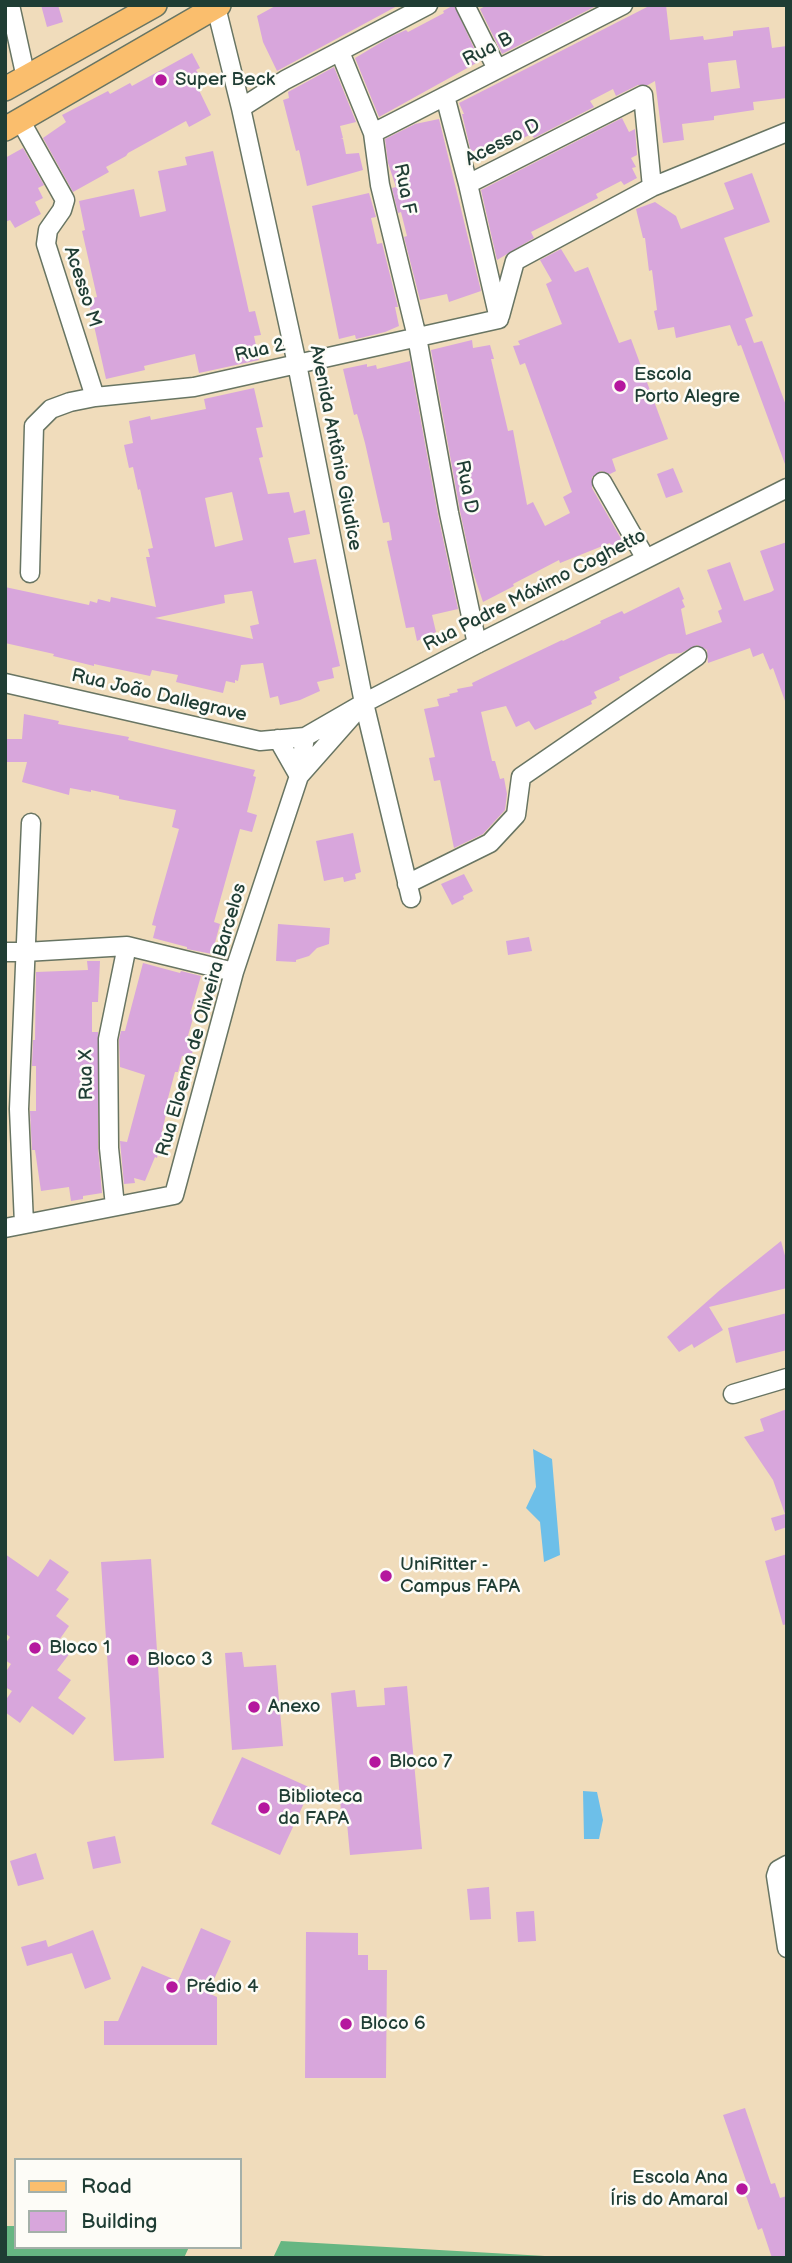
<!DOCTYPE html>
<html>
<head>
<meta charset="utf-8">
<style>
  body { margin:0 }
  #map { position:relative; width:792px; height:2263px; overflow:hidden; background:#f0dcbb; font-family:"Balsamiq Sans",sans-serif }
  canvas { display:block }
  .frame { position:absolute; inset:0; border:7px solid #1f3d34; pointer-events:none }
  .legend { position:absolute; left:14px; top:2158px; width:228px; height:91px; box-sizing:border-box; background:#fdfcf7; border:2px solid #a4b0a9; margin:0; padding:9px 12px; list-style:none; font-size:21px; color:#1f3d34 }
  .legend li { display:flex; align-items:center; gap:14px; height:35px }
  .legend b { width:35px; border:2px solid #a4b0a9 }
</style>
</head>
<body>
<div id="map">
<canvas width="792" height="2263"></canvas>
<div class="frame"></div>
<ul class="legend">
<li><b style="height:9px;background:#fabe6d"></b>Road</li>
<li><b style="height:19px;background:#d8a6dc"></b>Building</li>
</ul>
</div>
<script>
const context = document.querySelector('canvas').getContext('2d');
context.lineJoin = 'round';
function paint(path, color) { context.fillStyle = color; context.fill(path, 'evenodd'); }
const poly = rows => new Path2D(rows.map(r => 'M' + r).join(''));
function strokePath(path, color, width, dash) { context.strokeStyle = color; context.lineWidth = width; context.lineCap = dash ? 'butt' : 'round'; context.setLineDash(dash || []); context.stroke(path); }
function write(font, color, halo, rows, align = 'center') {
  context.font = font + ' "Balsamiq Sans",sans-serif'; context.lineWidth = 5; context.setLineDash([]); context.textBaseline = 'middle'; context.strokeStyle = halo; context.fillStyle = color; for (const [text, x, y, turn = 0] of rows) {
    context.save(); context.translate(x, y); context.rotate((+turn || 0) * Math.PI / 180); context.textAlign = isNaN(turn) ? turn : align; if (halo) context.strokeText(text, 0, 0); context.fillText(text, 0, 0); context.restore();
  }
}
const forest = poly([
  [5,2226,16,2226,16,2247,189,2247,184,2258,5,2258],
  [281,2241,580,2258,273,2258]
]);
const water = poly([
  [533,1449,552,1459,560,1555,544,1562,540,1522,526,1508,536,1487],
  [583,1791,597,1792,603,1820,599,1839,584,1839]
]);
const building = poly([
  [41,5,58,5,63,22,47,27],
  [277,5,399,5,277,71,263,42,257,16],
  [454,5,480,61,379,117,355,58,392,36,406,30,408,32,444,13,443,11],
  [487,5,598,5,502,54,480,9],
  [651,5,666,5,670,40,703,36,704,40,733,36,733,31,769,27,772,48,787,46,787,98,753,102,754,110,714,116,714,120,682,124,684,140,663,143,655,81,648,85,638,85,616,96,613,89,590,101,594,107,534,138,531,134,516,142,512,135,479,152,478,149,471,152,462,114,464,114,459,103],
  [736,60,740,88,711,92,708,63],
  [192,53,200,68,196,70,202,80,196,84,211,115,189,127,186,121,128,153,126,156,106,167,109,172,73,192,43,138,66,122,62,115,108,91,110,94,130,83,132,86],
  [334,67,356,122,340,126,343,138,341,139,343,139,346,154,359,153,363,170,307,186,299,150,296,151,283,100,289,98,288,92],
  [622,118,629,132,635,129,637,155,631,158,636,167,632,168,637,178,624,185,621,181,596,194,598,198,531,232,534,238,497,260,481,190],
  [439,119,481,291,449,302,447,294,420,300,404,237,407,236,401,212,398,213,392,188,396,187,388,163,385,139,415,124],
  [23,148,44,185,38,188,43,198,35,202,41,214,15,228,10,220,5,222,5,158],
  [213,151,249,312,255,311,261,335,254,336,259,360,199,373,195,354,144,366,145,370,106,379,88,299,97,297,82,231,85,230,79,201,134,189,140,217,166,211,158,171,187,165,185,157],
  [752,173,770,222,724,238,753,316,745,319,754,343,762,341,787,408,785,464,741,345,738,346,730,325,676,338,674,327,658,330,654,311,657,310,652,270,649,271,645,238,643,238,636,209,655,202,676,216,681,229,734,209,724,183],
  [369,193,376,217,371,218,377,244,382,243,398,307,395,307,399,326,385,332,356,339,355,335,339,339,312,206],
  [561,249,575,272,588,267,619,343,631,339,668,439,612,459,616,471,610,474,601,471,592,477,592,488,623,542,612,548,610,543,560,563,559,560,513,584,514,586,483,602,473,572,460,511,431,350,472,340,473,348,490,345,494,359,491,359,508,431,513,430,527,505,533,502,545,526,570,513,563,497,572,492,525,363,520,365,513,346,520,345,518,341,562,324,546,284,552,281,540,260],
  [410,361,438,515,458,609,432,615,436,632,417,641,414,627,406,628,387,541,392,540,389,522,383,523,365,443,357,414,354,415,343,369,367,364,367,367,376,365,377,369],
  [254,388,263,427,256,428,263,457,259,458,268,494,289,492,294,513,305,510,310,534,288,538,294,563,316,559,340,666,332,668,334,678,317,682,320,691,300,700,280,705,278,696,270,698,263,663,241,665,238,681,235,680,235,683,226,681,223,693,176,682,178,675,152,670,150,676,94,664,94,666,53,656,54,654,5,643,5,587,89,605,90,601,97,603,98,599,110,602,111,597,156,607,146,557,150,557,148,549,153,548,140,489,138,490,133,467,129,468,124,445,133,443,129,421,150,416,151,420,206,409,204,399],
  [232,492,243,540,215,547,205,498],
  [252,591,259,624,250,626,253,639,155,618,225,603,224,595],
  [673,468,683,492,666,498,657,474],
  [787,542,787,700,785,701,773,668,770,670,763,653,753,657,750,648,708,663,707,650,697,645,681,653,669,654,619,677,620,680,594,692,597,698,591,701,592,704,535,730,529,721,516,727,506,706,481,712,492,761,495,761,500,779,504,778,507,794,505,810,483,834,454,848,440,780,434,781,429,758,435,757,424,709,439,706,437,699,450,696,449,694,458,692,457,689,473,686,472,683,562,640,563,641,601,623,600,621,622,611,624,614,679,587,684,599,682,600,685,607,681,609,686,635,722,622,718,611,722,609,707,570,730,562,744,601,771,592,774,590,760,551],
  [24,714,59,721,58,724,129,737,128,740,255,770,253,776,256,777,247,812,257,815,252,832,240,829,214,922,220,924,212,954,187,949,187,947,153,938,156,926,152,925,156,910,179,829,172,827,176,810,119,799,119,796,91,790,91,792,70,788,69,795,22,782,27,762,5,762,5,739,22,739],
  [353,833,361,872,355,874,356,879,344,882,343,877,324,881,316,841],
  [464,874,473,891,463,896,464,899,452,905,441,884],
  [278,924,330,928,329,944,317,948,309,956,296,960,296,962,276,961],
  [529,937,532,951,508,955,506,941],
  [87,961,100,961,98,1002,92,1002,92,1032,98,1032,98,1148,102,1193,83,1196,83,1199,71,1201,69,1187,41,1191,35,1150,32,1150,30,1111,36,1111,36,1066,32,1066,33,1040,35,1040,36,972,88,970],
  [143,963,180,973,181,971,201,976,190,1014,194,1015,187,1039,195,1042,191,1058,182,1056,178,1072,175,1072,164,1113,166,1114,162,1132,163,1132,157,1158,155,1157,145,1181,134,1178,135,1183,124,1184,120,1141,127,1142,145,1075,120,1067,119,1040,121,1031,125,1031],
  [781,1241,787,1263,787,1288,709,1307,723,1330,694,1348,692,1344,679,1352,667,1337,720,1290],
  [787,1313,787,1350,736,1363,728,1328],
  [787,1409,787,1527,775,1531,771,1518,785,1514,773,1480,744,1437,764,1431,760,1419],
  [5,1554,38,1577,50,1559,69,1572,56,1590,69,1599,56,1616,69,1626,57,1643,70,1653,57,1670,71,1680,58,1698,86,1718,73,1735,32,1706,20,1723,5,1712,5,1701,12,1691,5,1687,5,1673,11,1664,5,1660,5,1644,10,1637,5,1633],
  [787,1554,787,1624,783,1625,765,1561],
  [151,1559,164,1758,114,1761,101,1562],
  [242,1652,244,1667,276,1665,283,1746,232,1750,225,1653],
  [407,1686,422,1849,350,1855,347,1823,342,1823,331,1693,355,1690,357,1707,385,1705,384,1688],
  [242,1757,311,1788,280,1855,211,1824],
  [115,1836,121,1863,93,1869,87,1842],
  [36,1853,44,1879,18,1886,10,1861],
  [489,1887,491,1919,470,1920,467,1889],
  [534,1911,536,1941,518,1942,516,1912],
  [201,1928,231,1941,208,1993,217,1997,217,2045,104,2045,104,2021,118,2021,142,1966,178,1981],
  [93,1930,111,1979,85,1989,72,1953,27,1966,21,1947,46,1940,48,1947],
  [306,1932,358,1933,358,1955,368,1955,368,1970,387,1970,386,2078,305,2078],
  [745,2108,771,2184,775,2183,780,2198,787,2196,787,2258,772,2258,762,2228,758,2230,745,2193,750,2192,723,2115]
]);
const minor = poly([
  [10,5,26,78],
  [465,5,497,69],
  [216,7,241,108,297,364,364,703,411,898],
  [340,52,373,133,380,185,417,337,449,513,477,644],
  [445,96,468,184],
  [241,108,285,80,428,5],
  [20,120,65,200,62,210,48,230,46,244,95,397],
  [373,133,623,5],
  [500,316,515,261,652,187,787,132],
  [499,319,468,184,643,95,652,187],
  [602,482,646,559],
  [30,573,34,426,51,409,70,402,95,397,194,387,499,319],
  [5,683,260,741,305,737,364,703,477,644,787,488],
  [278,739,299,776],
  [299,776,352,716],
  [407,884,490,843,516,815,521,777,697,656],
  [5,952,19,952],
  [25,952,127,946,234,972],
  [115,1206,109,1148,108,1039,127,946],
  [24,1224,19,1109,31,823],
  [5,1228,174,1195,234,972,299,776,305,737],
  [733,1394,787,1378],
  [787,1865,778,1870,776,1876,787,1948]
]);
const major = poly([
  [5,89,155,5],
  [5,129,219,5]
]);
const markers = [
  [161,80,7,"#b5179e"],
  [620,386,7,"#b5179e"],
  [386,1576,7,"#b5179e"],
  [35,1648,7,"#b5179e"],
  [133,1660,7,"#b5179e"],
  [254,1707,7,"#b5179e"],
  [375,1762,7,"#b5179e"],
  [264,1808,7,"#b5179e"],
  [172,1987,7,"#b5179e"],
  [346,2024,7,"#b5179e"],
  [742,2189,7,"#b5179e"]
];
const streetNames = [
  ["Rua B",488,50,-27],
  ["Acesso D",503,143,-27],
  ["Rua F",404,189,79],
  ["Acesso M",82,287,72],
  ["Rua 2",260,351,-13],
  ["Avenida Antônio Giudice",335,448,79],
  ["Rua D",466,487,79],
  ["Rua Padre Máximo Coghetto",535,591,-27],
  ["Rua João Dallegrave",159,696,13],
  ["Rua Eloema de Oliveira Barcelos",202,1020,-74],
  ["Rua X",87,1075,-91]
];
const poiNames = [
  ["Super Beck",175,80],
  ["Escola",634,375],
  ["Porto Alegre",634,397],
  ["UniRitter -",400,1565],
  ["Campus FAPA",400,1587],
  ["Bloco 1",49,1648],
  ["Bloco 3",147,1660],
  ["Anexo",268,1707],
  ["Bloco 7",389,1762],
  ["Biblioteca",278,1797],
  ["da FAPA",278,1819],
  ["Prédio 4",186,1987],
  ["Bloco 6",360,2024],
  ["Escola Ana",728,2178,"right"],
  ["Íris do Amaral",728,2200,"right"]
];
paint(forest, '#66b682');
paint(water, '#6dbfe9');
paint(building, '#d8a6dc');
strokePath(minor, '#687563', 21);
strokePath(major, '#687563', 26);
strokePath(minor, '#fff', 18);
strokePath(major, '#fabe6d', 23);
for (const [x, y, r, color] of markers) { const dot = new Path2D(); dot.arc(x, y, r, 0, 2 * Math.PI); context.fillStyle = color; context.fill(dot); strokePath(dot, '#fdfcf7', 2.5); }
write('19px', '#1f3d34', '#fdfcf7', streetNames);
write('19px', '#1f3d34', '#fdfcf7', poiNames, 'left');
</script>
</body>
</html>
